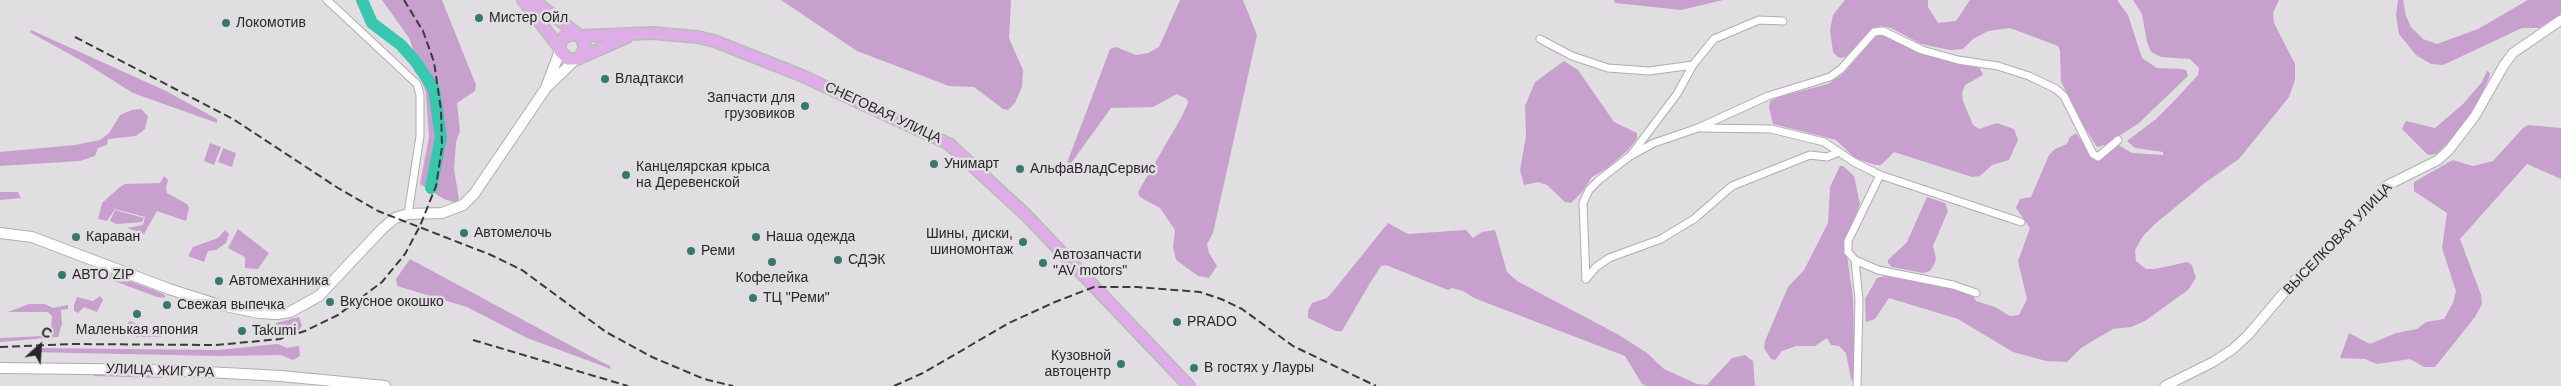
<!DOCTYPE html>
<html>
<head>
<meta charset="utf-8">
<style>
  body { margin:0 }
  #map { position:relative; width:2561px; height:386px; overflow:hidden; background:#e1dee1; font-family:Arial,sans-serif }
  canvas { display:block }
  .north { position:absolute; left:15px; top:321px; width:50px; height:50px; -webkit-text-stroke:4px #e1dee1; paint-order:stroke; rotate:26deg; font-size:14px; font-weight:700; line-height:20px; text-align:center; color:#292829 }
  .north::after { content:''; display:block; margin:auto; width:18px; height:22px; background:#292829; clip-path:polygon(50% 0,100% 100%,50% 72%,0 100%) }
</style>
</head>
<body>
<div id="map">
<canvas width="2561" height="386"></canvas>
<div class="north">С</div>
</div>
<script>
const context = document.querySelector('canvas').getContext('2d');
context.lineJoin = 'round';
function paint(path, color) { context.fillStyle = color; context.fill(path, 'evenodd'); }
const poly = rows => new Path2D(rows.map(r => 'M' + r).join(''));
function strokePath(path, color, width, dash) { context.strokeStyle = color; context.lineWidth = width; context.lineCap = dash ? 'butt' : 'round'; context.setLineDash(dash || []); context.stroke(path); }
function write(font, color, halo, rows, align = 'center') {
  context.font = font + ' Arial,sans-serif'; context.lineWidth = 5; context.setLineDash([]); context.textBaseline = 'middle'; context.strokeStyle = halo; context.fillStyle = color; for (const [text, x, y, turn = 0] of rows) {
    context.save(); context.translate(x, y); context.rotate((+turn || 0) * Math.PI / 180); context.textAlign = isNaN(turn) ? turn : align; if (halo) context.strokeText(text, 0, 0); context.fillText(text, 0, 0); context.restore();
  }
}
const green = poly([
  [382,0,442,0,476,85,475,91,457,103,460,131,456,142,454,169,459,199,457,203,444,199,420,184,429,137,426,93,421,79,414,71,413,49,409,38],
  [781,0,1011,0,1009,38,1023,70,1022,87,1015,103,1008,110,1003,109,974,87,949,86,857,51],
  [1180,0,1243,0,1257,35,1213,233,1207,244,1209,253,1217,266,1209,278,1198,276,1176,260,1173,247,1175,230,1160,208,1140,197,1138,192,1181,118,1188,103,1187,99,1177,94,1153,107,1111,108,1069,166,1067,163,1110,49,1116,47,1136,55,1148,53,1159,47],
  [1614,0,1723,0,1681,10,1615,3],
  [1845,0,1928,0,1928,7,1938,23,1956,21,1970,0,2117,0,2128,15,2142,58,2157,68,2182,69,2186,70,2188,76,2139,123,2105,145,2097,147,2077,115,2061,81,2060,51,2058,46,2010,28,1988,31,1973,39,1963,49,1950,50,1921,44,1891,28,1881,26,1872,28,1847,56,1842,58,1838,57,1833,52,1830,30,1833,15],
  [2133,0,2279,0,2273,13,2274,23,2295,64,2295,80,2289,97,2239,159,2206,182,2155,224,2143,236,2135,250,2136,261,2146,269,2155,269,2187,262,2192,265,2196,278,2188,290,2145,321,2131,327,2113,329,2081,348,2067,362,2046,361,2013,352,1958,319,1889,298,1875,319,1866,322,1865,299,1877,278,1885,276,1950,288,1972,295,1976,301,1995,307,2010,316,2019,315,2027,299,2018,261,2030,228,2016,208,2020,199,2031,197,2049,155,2055,149,2067,144,2070,137,2076,133,2096,159,2117,144,2132,153,2163,155,2163,152,2135,148,2127,141,2156,119,2175,100,2198,75,2199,68,2190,59,2161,57,2151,52,2147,42,2142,14],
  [2398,0,2403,0,2406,16,2411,27,2423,39,2437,44,2478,29,2528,0,2561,0,2561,14,2539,28,2522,28,2443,65,2431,64,2416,55,2399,34,2396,15],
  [31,30,164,90,217,119,217,123,133,93,82,61,33,34,30,32],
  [1883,34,1979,66,1983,75,1965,85,1962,93,1963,101,1973,125,1979,129,1997,123,2014,129,2018,140,2009,160,1992,165,1980,176,1972,177,1894,152,1881,165,1875,165,1855,158,1836,140,1773,124,1769,107,1770,101,1782,96,1828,84,1843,74,1877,35],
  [1564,61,1578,70,1614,122,1637,133,1637,139,1627,151,1606,169,1592,177,1582,192,1571,203,1565,202,1547,185,1538,182,1524,185,1520,170,1526,136,1525,106,1535,82],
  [2487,71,2490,73,2489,78,2474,111,2456,136,2436,154,2428,155,2402,129,2406,121,2435,128,2463,104,2482,82],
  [141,109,148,116,145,129,136,136,108,139,107,145,98,148,95,156,80,161,0,166,0,152,75,145,100,140,109,133,120,115,132,110],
  [2528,125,2561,128,2561,179,2527,164,2460,239,2481,295,2482,304,2475,317,2435,367,2424,367,2410,359,2377,364,2365,359,2340,358,2349,333,2370,344,2396,333,2417,329,2426,322,2444,319,2453,303,2456,291,2442,248,2447,213,2414,191,2414,182,2453,160,2473,166,2493,161,2523,128],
  [210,143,221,147,214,165,204,161],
  [223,148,236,153,232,167,218,162],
  [1840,166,1843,166,1854,176,1860,204,1845,241,1853,298,1855,377,1853,381,1851,379,1846,353,1839,346,1831,345,1827,338,1815,346,1796,346,1782,351,1775,360,1771,359,1764,348,1765,341,1788,287,1804,270,1828,223,1830,187],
  [164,176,168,180,166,188,167,193,187,204,189,208,186,221,157,211,144,234,127,228,143,225,145,217,115,209,107,221,98,219,102,203,120,187,125,184,160,183],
  [0,192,18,192,21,198,0,200],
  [1927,197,1945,203,1948,211,1933,246,1936,258,1934,265,1930,271,1923,273,1892,267,1888,263,1888,260,1907,242],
  [115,210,144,218,142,222,117,224,110,221],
  [1388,223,1408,234,1466,230,1473,238,1482,232,1495,230,1507,272,1517,281,1619,335,1647,353,1664,369,1697,384,1707,385,1732,358,1745,355,1753,361,1755,386,1646,386,1642,384,1625,356,1474,298,1463,291,1452,288,1448,290,1386,265,1381,266,1370,283,1342,331,1336,331,1308,318,1308,311,1312,303,1327,298,1334,290],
  [238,229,269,253,258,269,245,268,245,257,228,248],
  [225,230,229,234,226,243,216,250,208,251,204,262,188,256,193,247,218,238],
  [410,259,590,356,610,366,611,369,527,338,467,307,397,286,396,279],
  [108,273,154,290,165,295,165,298,157,297,106,278,105,275],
  [100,296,103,300,97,312,84,307,78,313,74,311,74,305,77,297,93,301],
  [29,304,45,304,53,308,68,305,68,309,61,310,62,324,58,337,0,342,0,338,43,336,51,333,52,316,48,312,8,312],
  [299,317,302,326,299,330,280,334,276,323],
  [130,321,160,333,162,337,136,337,133,331,134,327,127,324],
  [278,344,287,348,299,346,300,356,293,360,281,355,219,356,28,352,38,348,217,350],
  [94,373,160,376,163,378,94,376,92,374]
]);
const river = poly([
  [362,0,372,23,401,45,416,62,434,89,441,137,431,188]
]);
const minor = poly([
  [327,0,417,84,420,95,420,136,408,214],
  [1540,39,1572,56,1608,68,1649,71,1693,65,1714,39,1759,20,1783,21],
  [1701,128,1771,129,1824,142,1839,152],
  [1631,155,1677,94,1693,65],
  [1855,260,1878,270,1953,285,1976,293],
  [1586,279,1583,203,1589,190,1599,180,1630,156,1654,143,1698,128,1768,96,1830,77,1841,69,1874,32,1883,31,1922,50,1958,60,1998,66,2029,76,2056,89,2064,96,2093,154,2098,157,2118,140],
  [1586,279,1596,267,1609,258,1661,239,1694,219,1732,186,1810,155,1827,157,1839,152,1854,162,1880,175,2021,222],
  [1857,386,1859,300,1855,260,1848,252,1848,241,1880,175]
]);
const tertiary = poly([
  [2165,386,2213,362,2233,349,2248,335,2293,282,2375,201,2384,187,2438,160,2449,150,2475,116,2504,65,2513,53,2561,20]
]);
const secondary = poly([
  [547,85,560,51],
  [0,233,32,237,169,289,216,304,259,313,277,314,290,312,319,296,382,229,395,218,408,214,442,213,463,205,474,194,546,88,576,59],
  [0,368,169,370,281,376,385,386]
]);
const primary = poly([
  [523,0,559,47],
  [533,0,580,36,585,46,581,57],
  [575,34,564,37,560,43,560,51,568,59,577,59,627,37],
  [580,36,652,33,698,37,714,41,798,74,949,144,1026,215,1189,386]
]);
const rail = poly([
  [75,37,233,119,338,188,378,211,491,255,522,270,606,332,652,357,704,379,733,386],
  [473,340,628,386],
  [0,347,71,344,216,345,280,339,305,331,338,315,382,282,405,254,420,226,436,186,442,147,441,110,434,62,423,31,404,0],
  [894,386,923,373,1009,323,1055,302,1094,287,1137,287,1200,292,1221,299,1242,309,1293,346,1376,386]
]);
const markers = [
  [479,18,5,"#367a6d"],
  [226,23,5,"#367a6d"],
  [605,79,5,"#367a6d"],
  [805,106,5,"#367a6d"],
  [934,164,5,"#367a6d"],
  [1020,169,5,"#367a6d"],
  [626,175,5,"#367a6d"],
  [464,233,5,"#367a6d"],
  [76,237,5,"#367a6d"],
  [756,237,5,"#367a6d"],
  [1023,242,5,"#367a6d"],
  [691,251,5,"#367a6d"],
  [838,260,5,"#367a6d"],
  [772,262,5,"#367a6d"],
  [1043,263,5,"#367a6d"],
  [62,275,5,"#367a6d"],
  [219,281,5,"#367a6d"],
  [753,298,5,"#367a6d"],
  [330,302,5,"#367a6d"],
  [167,305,5,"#367a6d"],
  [137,314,5,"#367a6d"],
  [1177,322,5,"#367a6d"],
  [242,331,5,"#367a6d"],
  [1121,364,5,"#367a6d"],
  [1194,368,5,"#367a6d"]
];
const poiNames = [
  ["Мистер Ойл",489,18],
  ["Локомотив",236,23],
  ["Владтакси",615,79],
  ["Запчасти для",795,98,"right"],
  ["грузовиков",795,114,"right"],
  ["Унимарт",944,164],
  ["Канцелярская крыса",636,167],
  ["на Деревенской",636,183],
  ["АльфаВладСервис",1030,169],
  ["Автомелочь",474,233],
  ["Шины, диски,",1013,234,"right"],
  ["шиномонтаж",1013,250,"right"],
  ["Караван",86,237],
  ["Наша одежда",766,237],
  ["Реми",701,251],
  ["Автозапчасти",1053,255],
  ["\"AV motors\"",1053,271],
  ["СДЭК",848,260],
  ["АВТО ZIP",72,275],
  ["Кофелейка",772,278,"center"],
  ["Автомеханника",229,281],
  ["ТЦ \"Реми\"",763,298],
  ["Вкусное окошко",340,302],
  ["Свежая выпечка",177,305],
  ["PRADO",1187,322],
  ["Маленькая япония",137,330,"center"],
  ["Takumi",252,331],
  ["Кузовной",1111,356,"right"],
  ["автоцентр",1111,372,"right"],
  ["В гостях у Лауры",1204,368]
];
const streetNames = [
  ["СНЕГОВАЯ УЛИЦА",883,113,25],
  ["ВЫСЕЛКОВАЯ УЛИЦА",2338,239,-46],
  ["УЛИЦА ЖИГУРА",160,371,2]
];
paint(green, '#c7a0ce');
strokePath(river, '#3ac7b0', 12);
strokePath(minor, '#afadb0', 9);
strokePath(tertiary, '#afadb0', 11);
strokePath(secondary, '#afadb0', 12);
strokePath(primary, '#bbbabb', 14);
strokePath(minor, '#fff', 7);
strokePath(tertiary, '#fff', 9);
strokePath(secondary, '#fff', 10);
strokePath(primary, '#deade7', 11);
strokePath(rail, '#3c3b3c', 2, [8, 4]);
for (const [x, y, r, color] of markers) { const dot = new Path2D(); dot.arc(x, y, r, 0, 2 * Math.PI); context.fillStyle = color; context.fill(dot); strokePath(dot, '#e1dee1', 2); }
write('14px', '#292829', '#e1dee1', poiNames, 'left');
write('14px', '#292829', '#e1dee1', streetNames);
</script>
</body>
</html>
